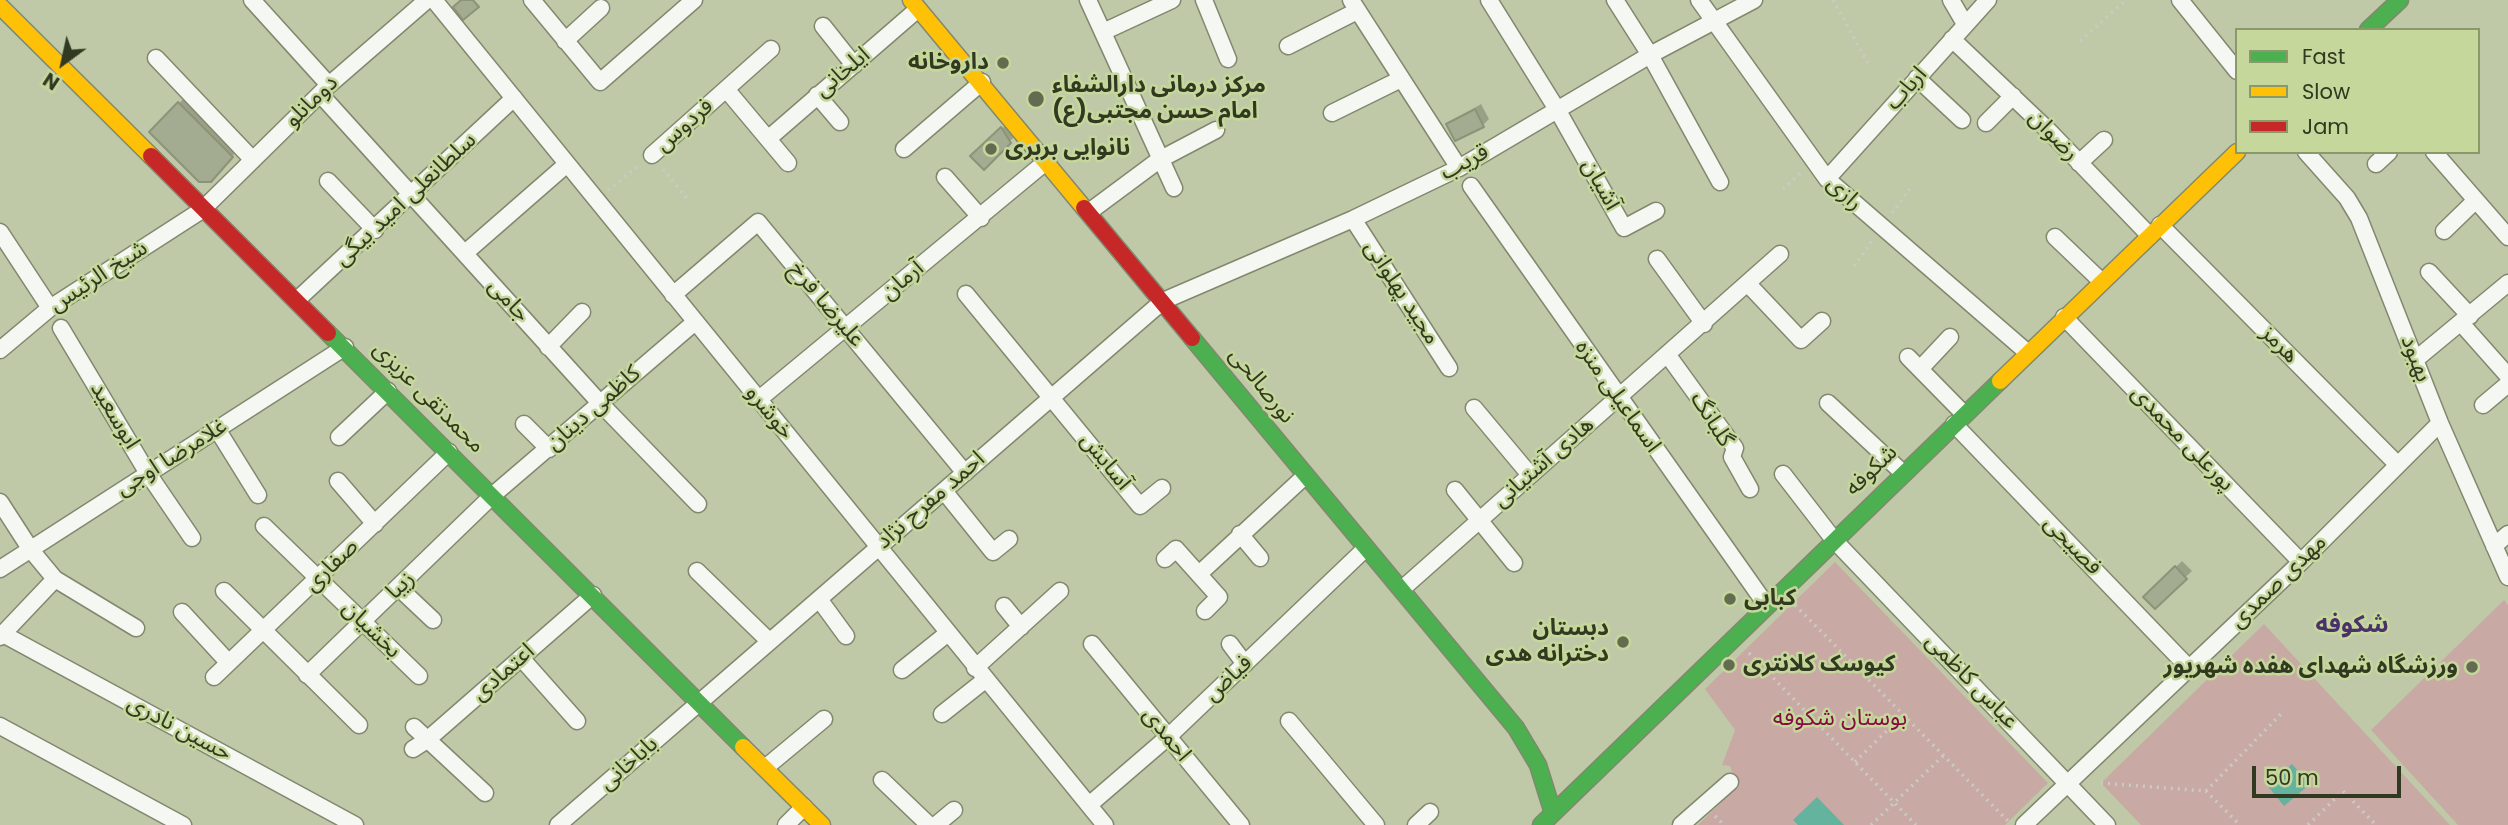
<!DOCTYPE html>
<html>
<head>
<meta charset="utf-8">
<style>
  body { margin:0 }
  #map { position:relative; width:2508px; height:825px; overflow:hidden; background:#bfc9a8; font-family:Poppins,sans-serif }
  canvas { display:block }
  .legend { position:absolute; left:2235px; top:28px; width:245px; height:126px; box-sizing:border-box; background:#c5d79b; border:2px solid #8a986a; margin:0; padding:9px 12px; list-style:none; font-size:21px; color:#323921 }
  .legend li { display:flex; align-items:center; gap:14px; height:35px }
  .legend b { width:35px; border:2px solid #8a986a }
  .north { position:absolute; left:28px; top:28px; width:70px; height:70px; -webkit-text-stroke:5px #c5d79b; paint-order:stroke; rotate:213deg; font-size:19px; font-weight:700; line-height:28px; text-align:center; color:#323921 }
  .north::after { content:''; display:block; margin:auto; width:24px; height:32px; background:#323921; clip-path:polygon(50% 0,100% 100%,50% 72%,0 100%) }
  .scale { position:absolute; left:2252px; top:766px; width:149px; height:32px; box-sizing:border-box; border:4px solid #323921; border-top:0; padding-left:9px; font-size:21px; line-height:24px; white-space:nowrap; color:#323921; -webkit-text-stroke:5px #c5d79b; paint-order:stroke }
</style>
</head>
<body>
<div id="map">
<canvas width="2508" height="825"></canvas>
<ul class="legend">
<li><b style="height:9px;background:#4caf50"></b>Fast</li>
<li><b style="height:9px;background:#ffc107"></b>Slow</li>
<li><b style="height:9px;background:#c62828"></b>Jam</li>
</ul>
<div class="north">N</div>
<div class="scale">50 m</div>
</div>
<script>
const context = document.querySelector('canvas').getContext('2d');
context.lineJoin = 'round';
function paint(path, color) { context.fillStyle = color; context.fill(path, 'evenodd'); }
const poly = rows => new Path2D(rows.map(r => 'M' + r).join(''));
function strokePath(path, color, width, dash) { context.strokeStyle = color; context.lineWidth = width; context.lineCap = dash ? 'butt' : 'round'; context.setLineDash(dash || []); context.stroke(path); }
function write(font, color, halo, rows, align = 'center') {
  context.font = font + ' Poppins,"Noto Sans Arabic",sans-serif'; context.lineWidth = 5; context.setLineDash([]); context.textBaseline = 'middle'; context.strokeStyle = halo; context.fillStyle = color; for (const [text, x, y, turn = 0] of rows) {
    context.save(); context.translate(x, y); context.rotate((+turn || 0) * Math.PI / 180); context.textAlign = isNaN(turn) ? turn : align; if (halo) context.strokeText(text, 0, 0); context.fillText(text, 0, 0); context.restore();
  }
}
const green = poly([
  [1835,562,2048,783,2005,825,1698,825,1737,787,1730,766,1722,765,1735,730,1705,689],
  [2504,600,2508,605,2508,825,2458,825,2371,730],
  [2264,624,2450,825,2141,825,2101,783]
]);
const water = poly([
  [2292,764,2310,784,2284,806,2267,785],
  [1817,797,1844,825,1798,825,1793,820]
]);
const shadow = poly([
  [189,93,241,146,220,170,152,132],
  [1481,104,1489,119,1483,125,1448,124],
  [1008,123,1016,135,984,167,973,156],
  [2182,561,2192,571,2155,606,2146,597]
]);
const building = poly([
  [461,0,473,0,479,7,463,20,453,7,461,0],
  [178,102,233,157,211,182,199,182,149,132,178,102],
  [1475,109,1484,127,1455,141,1446,124,1475,109],
  [1001,127,1011,143,984,170,970,156,1001,127],
  [2175,566,2187,579,2155,609,2143,597,2175,566]
]);
const path = poly([
  [1833,0,1870,67],
  [2080,41,2126,0],
  [663,169,688,200],
  [1783,189,1802,172],
  [608,190,638,166],
  [1892,213,1912,186],
  [1854,266,1873,239],
  [1795,605,2008,821],
  [1749,653,1916,825],
  [1855,762,1903,715],
  [2101,783,2206,791,2240,825],
  [2206,791,2281,714],
  [1715,816,1724,825],
  [1871,825,1943,756],
  [2308,825,2343,791,2376,825]
]);
const street = poly([
  [252,0,329,85],
  [434,0,1105,825],
  [532,0,600,82,694,0],
  [1088,0,1174,188],
  [1204,0,1228,59],
  [1351,0,1459,168],
  [1489,0,1558,111,1624,228,1656,211],
  [1615,0,1650,55,1720,182],
  [1699,0,1827,179,2028,353],
  [1951,0,1965,24],
  [2180,0,2237,71],
  [823,26,854,65],
  [1103,32,1172,0],
  [1952,39,2050,132,2150,236],
  [565,41,601,8],
  [1288,46,1357,11],
  [156,58,253,160],
  [1917,78,1962,120],
  [726,89,788,163],
  [321,95,600,403,698,504],
  [817,95,840,122],
  [1332,113,1401,79],
  [1986,123,2013,96],
  [769,138,918,9],
  [904,149,982,82],
  [2306,152,2347,198,2359,218,2440,423,2508,577],
  [2434,152,2508,237],
  [652,155,771,49],
  [2079,163,2104,140],
  [2376,164,2389,152],
  [945,177,981,218],
  [1827,179,1988,0],
  [328,181,375,230],
  [1471,186,1767,606],
  [1089,212,1159,160,1216,130],
  [1353,219,1449,368],
  [2160,225,2397,464],
  [2444,231,2476,200],
  [0,232,50,308],
  [2055,237,2101,281],
  [465,253,567,164],
  [1657,259,1704,324],
  [2429,272,2470,316],
  [1748,284,1801,340,1822,321],
  [966,294,1140,506,1162,488],
  [673,295,758,222,965,473],
  [297,300,514,98],
  [2064,317,2301,562],
  [2461,323,2508,376],
  [61,328,147,472,192,538],
  [548,347,582,312],
  [0,350,50,308,202,210,329,85,427,0],
  [1667,354,1735,448,1732,457,1750,489],
  [1908,357,1964,414],
  [2415,360,2508,283],
  [1920,369,1950,337],
  [758,400,1048,160],
  [1828,403,1903,473],
  [2483,405,2508,384],
  [1474,408,1530,475],
  [524,424,549,449],
  [1954,424,2189,668],
  [217,429,258,495],
  [339,437,388,391],
  [1783,474,1834,540,2107,825],
  [338,481,375,524],
  [1455,490,1514,563],
  [944,491,993,552,1009,539],
  [0,502,31,550,55,579,136,628],
  [264,526,419,676],
  [1240,534,1260,558],
  [2494,546,2508,534],
  [1165,559,1176,549,1219,597,1205,611],
  [0,569,345,347],
  [697,571,769,641],
  [1199,574,1305,476],
  [399,588,433,620],
  [1402,589,1780,254],
  [224,591,359,725],
  [819,599,846,636],
  [1004,606,1021,627],
  [182,612,228,662],
  [3,634,355,825],
  [0,637,55,579],
  [1092,644,1241,825],
  [1230,644,1245,664],
  [522,659,577,721],
  [975,668,1060,591],
  [902,670,948,633],
  [307,675,493,495,695,322],
  [214,677,449,452],
  [942,714,985,680],
  [1289,721,1376,825],
  [0,726,183,825],
  [414,727,485,793],
  [413,749,427,740,593,595],
  [765,768,824,719],
  [882,780,929,825],
  [1089,805,1168,737,1366,548],
  [558,825,1163,301,1353,219,1459,168,1650,55,1754,0],
  [786,825,804,807],
  [936,825,954,810],
  [1416,825,1430,812],
  [1681,825,1730,782],
  [2024,825,2301,562,2440,423]
]);
const fast = poly([
  [2368,30,2400,0],
  [328,333,743,747],
  [1192,338,1516,728,1538,765,1553,813],
  [1541,825,2000,381]
]);
const slow = poly([
  [911,0,1084,208],
  [0,6,151,156],
  [2000,381,2237,152],
  [743,747,822,825]
]);
const jam = poly([
  [151,156,328,333],
  [1084,208,1192,338]
]);
const markers = [
  [1003,63,7,"#636b50"],
  [1036,99,9,"#636b50"],
  [991,149,7,"#636b50"],
  [1730,599,7,"#636b50"],
  [1623,642,7,"#636b50"],
  [1729,665,7,"#636b50"],
  [2472,667,7,"#636b50"]
];
const poiNames = [
  ["داروخانه",989,63,"right"],
  ["مرکز درمانی دارالشفاء",1052,86],
  ["امام حسن مجتبی(ع)",1052,112],
  ["نانوایی بربری",1005,149],
  ["کبابی",1744,599],
  ["دبستان",1609,629,"right"],
  ["دخترانه هدی",1609,655,"right"],
  ["کیوسک کلانتری",1743,665],
  ["ورزشگاه شهدای هفده شهریور",2458,667,"right"]
];
const streetNames = [
  ["ایلخانی",843,73,-40],
  ["ارباب",1907,89,-48],
  ["دومانلو",312,102,-44],
  ["فردوس",685,126,-41],
  ["رضوان",2053,136,46],
  ["قریب",1465,163,-28],
  ["آشیان",1600,185,61],
  ["رازی",1844,194,43],
  ["سلطانعلی امید بیگی",406,200,-43],
  ["شیخ الرئیس",99,277,-33],
  ["آرمان",903,281,-40],
  ["مجید پهلوانی",1401,293,57],
  ["جامی",508,301,48],
  ["علیرضا فرخ",826,305,50],
  ["هرمز",2279,345,45],
  ["بهبود",2415,359,69],
  ["نورصالحی",1261,386,51],
  ["اسماعیلی منزه",1617,397,55],
  ["محمدتقی عزیزی",428,398,45],
  ["کاظمی دینان",594,409,-41],
  ["خوشرو",769,413,51],
  ["ابوسعید",114,416,59],
  ["گلبانگ",1711,420,58],
  ["پورعلی محمدی",2182,439,46],
  ["غلامرضا اوجی",172,458,-32],
  ["آسایش",1105,462,51],
  ["هادی آشتیانی",1544,463,-41],
  ["شکوفه",1872,471,-44],
  ["احمد مفرح نژاد",931,501,-41],
  ["فصیحی",2072,546,46],
  ["صفاری",332,566,-44],
  ["مهدی صمدی",2279,582,-44],
  ["زیبا",401,586,-44],
  ["بخشیان",371,630,44],
  ["اعتمادی",504,673,-41],
  ["فیاض",1229,679,-43],
  ["عباس کاظمی",1971,682,46],
  ["حسین نادری",179,729,28],
  ["احمدی",1166,735,51],
  ["باباخانی",629,764,-41]
];
const parkNames = [
  ["بوستان شکوفه",1840,719]
];
const neighbourhoodNames = [
  ["شکوفه",2352,626]
];
paint(green, '#c9a9a4');
paint(water, '#64b39e');
paint(shadow, '#0003');
paint(building, '#a3ab91');
strokePath(building, '#8b9379', 2);
strokePath(street, '#81886e', 19);
strokePath(fast, '#81886e', 19);
strokePath(slow, '#81886e', 19);
strokePath(jam, '#81886e', 19);
strokePath(path, '#caccc3', 3.5, [2, 5]);
strokePath(street, '#f5f7f2', 16);
strokePath(fast, '#4caf50', 16);
strokePath(slow, '#ffc107', 16);
strokePath(jam, '#c62828', 16);
for (const [x, y, r, color] of markers) { const dot = new Path2D(); dot.arc(x, y, r, 0, 2 * Math.PI); context.fillStyle = color; context.fill(dot); strokePath(dot, '#c5d79b', 2.5); }
write('bold 23px', '#323921', '#c5d79b', poiNames, 'left');
write('23px', '#323921', '#c5d79b', streetNames);
write('23px', '#850b42', '#c5d79b', parkNames);
write('bold 24px', '#4b316c', '#c5d79b', neighbourhoodNames);
</script>
</body>
</html>
